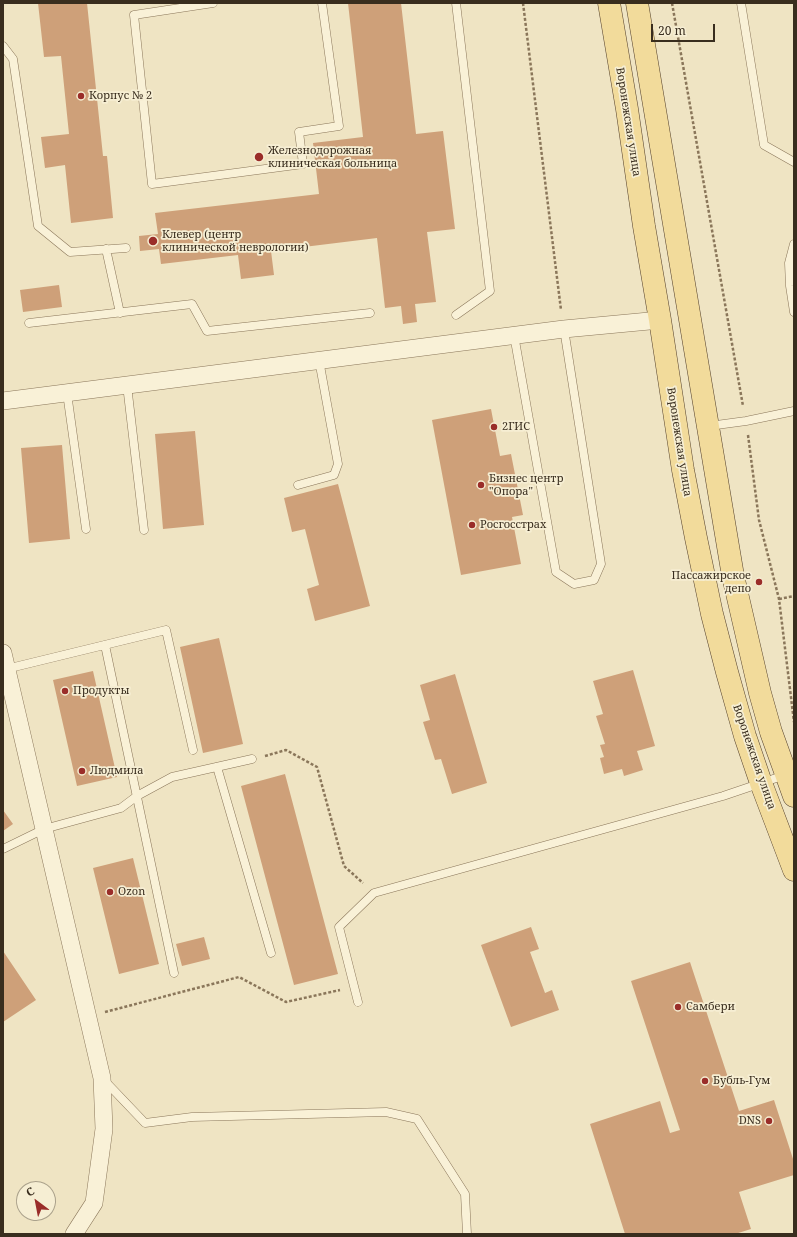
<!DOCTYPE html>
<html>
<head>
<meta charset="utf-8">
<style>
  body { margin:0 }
  #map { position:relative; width:797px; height:1237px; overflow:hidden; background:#efe4c3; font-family:"Noto Serif",serif }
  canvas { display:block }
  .frame { position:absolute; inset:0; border:4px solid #392d1e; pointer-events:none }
  .north { position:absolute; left:16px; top:1181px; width:40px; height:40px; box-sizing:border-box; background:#f6eed3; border:1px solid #aaa18b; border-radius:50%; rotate:328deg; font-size:11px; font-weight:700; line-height:16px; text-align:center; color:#392d1e }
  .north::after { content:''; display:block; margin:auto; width:14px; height:18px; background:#9a2d29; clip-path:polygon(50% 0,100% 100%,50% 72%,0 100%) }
  .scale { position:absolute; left:651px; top:24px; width:64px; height:18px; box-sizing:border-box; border:2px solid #392d1e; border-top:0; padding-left:5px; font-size:12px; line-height:14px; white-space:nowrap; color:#392d1e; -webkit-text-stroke:3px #f6eed3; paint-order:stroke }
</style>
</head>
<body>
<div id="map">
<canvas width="797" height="1237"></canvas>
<div class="frame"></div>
<div class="north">С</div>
<div class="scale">20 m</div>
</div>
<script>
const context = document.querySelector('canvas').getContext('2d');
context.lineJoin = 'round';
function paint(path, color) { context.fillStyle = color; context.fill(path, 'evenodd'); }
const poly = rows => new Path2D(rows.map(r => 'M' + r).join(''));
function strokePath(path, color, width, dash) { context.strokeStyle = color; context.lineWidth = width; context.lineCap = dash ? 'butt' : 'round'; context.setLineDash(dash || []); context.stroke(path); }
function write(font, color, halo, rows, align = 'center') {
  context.font = font + ' "Noto Serif",serif'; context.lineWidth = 3.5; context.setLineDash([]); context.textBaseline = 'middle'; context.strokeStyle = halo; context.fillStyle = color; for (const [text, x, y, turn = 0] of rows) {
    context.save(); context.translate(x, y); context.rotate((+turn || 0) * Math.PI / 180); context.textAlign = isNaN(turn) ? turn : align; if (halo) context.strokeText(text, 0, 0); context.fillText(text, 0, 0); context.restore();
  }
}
const building = poly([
  [38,3,87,3,103,156,107,156,113,218,71,223,65,165,45,168,41,137,69,134,61,56,44,57],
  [348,3,401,3,416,134,443,131,455,229,427,232,436,302,415,304,417,322,403,324,401,306,385,308,377,238,271,251,274,275,241,279,238,255,161,264,159,249,140,251,139,236,158,234,155,213,319,194,313,143,363,137],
  [59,285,62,307,23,312,20,290],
  [491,409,500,456,511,454,523,515,512,517,521,564,461,575,432,420],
  [195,431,204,525,163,529,155,434],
  [62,445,70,539,29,543,21,448],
  [338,484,370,606,315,621,307,589,319,585,305,529,292,532,284,498],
  [219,638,243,744,203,753,180,647],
  [633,670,655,746,637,751,643,770,624,776,622,769,604,774,600,758,604,757,600,745,605,744,596,716,603,714,593,681],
  [93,671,117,777,77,786,53,680],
  [455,674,487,783,452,794,441,759,435,760,423,722,430,720,420,685],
  [285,774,338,974,294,985,241,786],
  [3,810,13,824,3,831],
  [133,858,159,964,119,974,93,868],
  [531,927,539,949,530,952,545,993,552,990,559,1010,511,1027,481,945],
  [204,937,210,959,182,966,176,944],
  [3,951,36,1000,3,1022],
  [690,962,739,1111,774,1100,794,1162,794,1175,739,1192,751,1229,735,1234,625,1234,590,1124,660,1101,670,1133,680,1130,631,981]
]);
const path = poly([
  [523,3,561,310],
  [672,3,743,406],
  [748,435,759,520,779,599,794,722],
  [779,599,794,596],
  [265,756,286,750,317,767,344,866,363,883],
  [105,1012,239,977,286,1002,340,990]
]);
const service = poly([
  [213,3,134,15,152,184,303,164,299,132,339,126,322,3],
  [741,3,764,145,794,162],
  [3,46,13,59,38,226,70,252,126,248],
  [794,244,789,263,790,286,794,312],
  [106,249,120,313],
  [456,315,490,291,456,3],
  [29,323,192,304,207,331,370,313],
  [514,335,556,572,574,584,594,580,601,564,564,329],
  [127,385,144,530],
  [67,393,86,529],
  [709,426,746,421,794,411],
  [298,485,334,475,338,464,319,360],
  [105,645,174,973],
  [6,669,166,630,193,750],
  [217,767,271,953],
  [3,849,44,829,121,808,137,796,172,777,252,759],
  [358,1002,339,927,374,893,723,796,785,775],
  [104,1080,145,1123,192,1117,386,1112,417,1119,465,1194,467,1234]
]);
const minor = poly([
  [3,401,564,329,660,320],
  [3,653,102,1078,104,1129,94,1203,74,1234]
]);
const primary = poly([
  [609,3,627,109,644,226,660,320,683,470,696,538,712,614,727,672,745,736,761,783,794,870],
  [637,3,733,576,760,693,771,732,794,796]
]);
const markers = [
  [81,96,4,"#9a2d29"],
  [259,157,5,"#9a2d29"],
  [153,241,5,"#9a2d29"],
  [494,427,4,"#9a2d29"],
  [481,485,4,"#9a2d29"],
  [472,525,4,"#9a2d29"],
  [759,582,4,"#9a2d29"],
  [65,691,4,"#9a2d29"],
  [82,771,4,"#9a2d29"],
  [110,892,4,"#9a2d29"],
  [678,1007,4,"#9a2d29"],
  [705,1081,4,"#9a2d29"],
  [769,1121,4,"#9a2d29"]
];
const poiNames = [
  ["Корпус № 2",89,96],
  ["Железнодорожная",268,151],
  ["клиническая больница",268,164],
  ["Клевер (центр",162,235],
  ["клинической неврологии)",162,248],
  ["2ГИС",502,427],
  ["Бизнес центр",489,479],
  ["\"Опора\"",489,492],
  ["Росгосстрах",480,525],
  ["Пассажирское",751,576,"right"],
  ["депо",751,589,"right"],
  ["Продукты",73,691],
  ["Людмила",90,771],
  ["Ozon",118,892],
  ["Самбери",686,1007],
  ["Бубль-Гум",713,1081],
  ["DNS",761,1121,"right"]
];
const streetNames = [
  ["Воронежская улица",628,122,81],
  ["Воронежская улица",679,442,81],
  ["Воронежская улица",754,757,71]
];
paint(building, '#cea079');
strokePath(service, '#8a765a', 9);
strokePath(minor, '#8a765a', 18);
strokePath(primary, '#57432e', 23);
strokePath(path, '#8a765a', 2.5, [3, 2]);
strokePath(service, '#f9f1d7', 8);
strokePath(minor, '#f9f1d7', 17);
strokePath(primary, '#f2db9b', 22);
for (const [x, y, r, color] of markers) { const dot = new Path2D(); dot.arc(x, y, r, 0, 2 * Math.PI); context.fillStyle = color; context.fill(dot); strokePath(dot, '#f6eed3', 1.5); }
write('11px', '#392d1e', '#f6eed3', poiNames, 'left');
write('11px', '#392d1e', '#f6eed3', streetNames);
</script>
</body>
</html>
